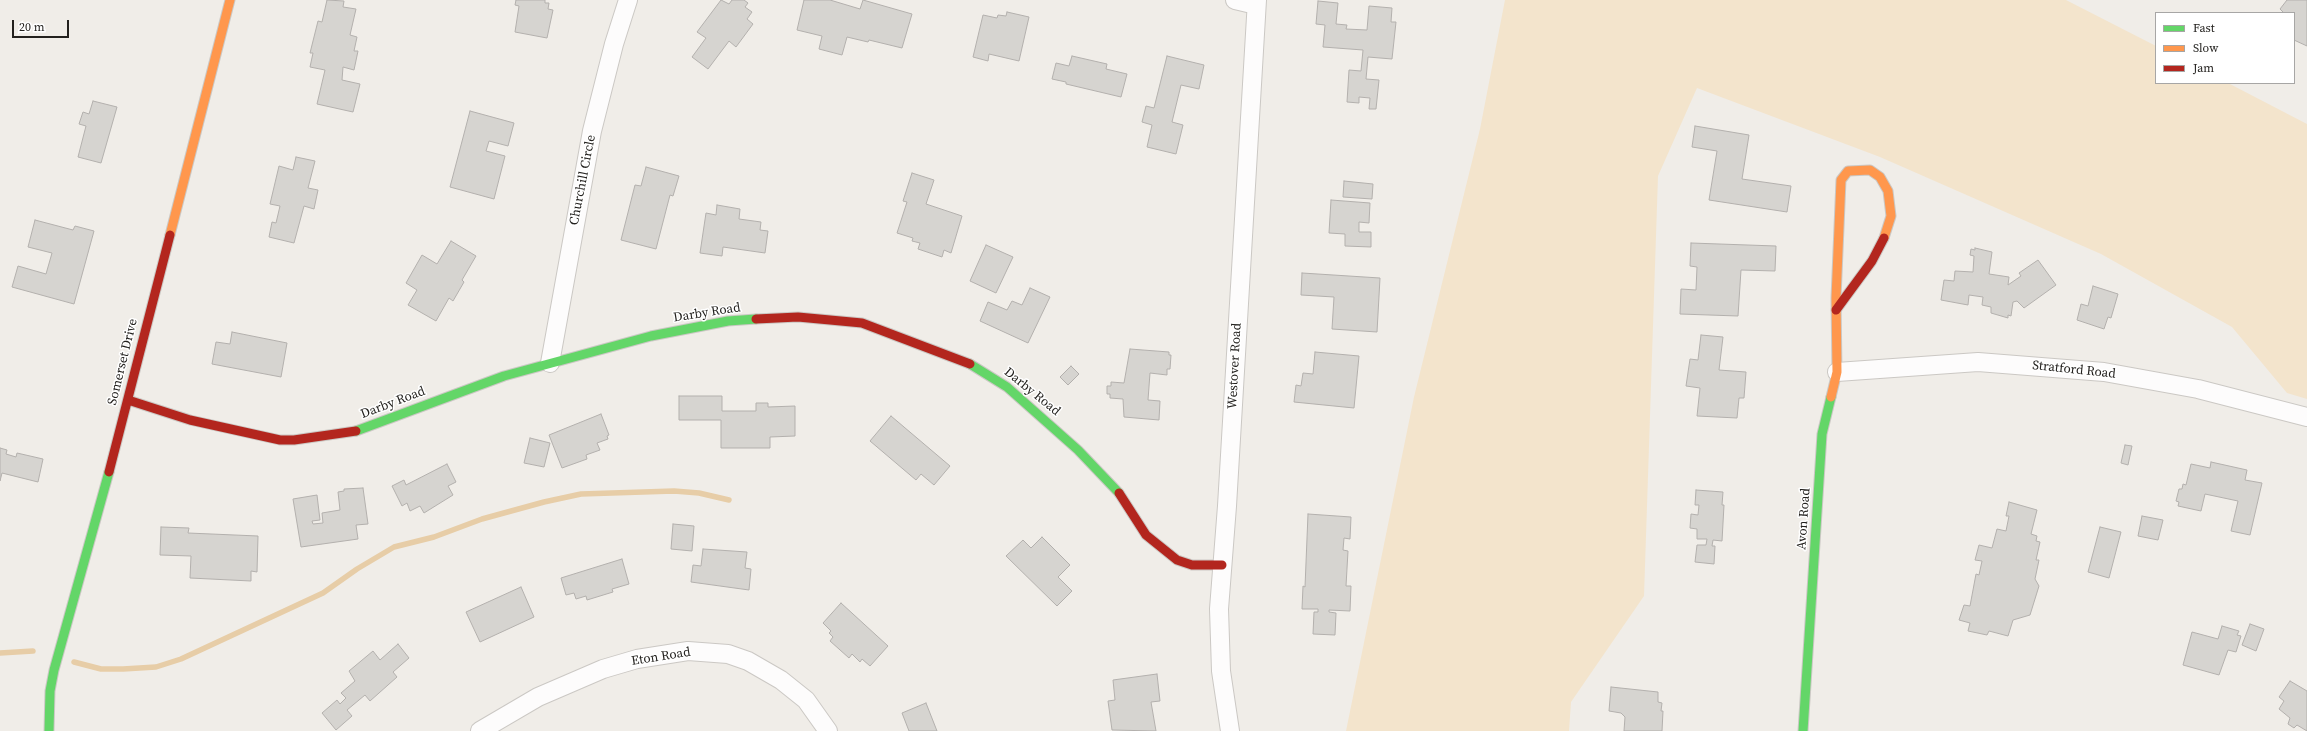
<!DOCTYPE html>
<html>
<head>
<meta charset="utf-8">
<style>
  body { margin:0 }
  #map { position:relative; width:2307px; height:731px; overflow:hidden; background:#f0ede8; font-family:"Source Serif 4",serif }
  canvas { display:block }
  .legend { position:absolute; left:2155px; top:12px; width:140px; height:72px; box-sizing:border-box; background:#fff; border:1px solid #a7a6a5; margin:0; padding:5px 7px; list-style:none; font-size:12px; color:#23211e }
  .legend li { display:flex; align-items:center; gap:8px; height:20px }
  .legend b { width:20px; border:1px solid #a7a6a5 }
  .scale { position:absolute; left:12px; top:20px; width:57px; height:18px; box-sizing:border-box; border:2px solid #23211e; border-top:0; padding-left:5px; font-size:12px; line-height:14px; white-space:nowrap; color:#23211e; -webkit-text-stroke:3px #fff; paint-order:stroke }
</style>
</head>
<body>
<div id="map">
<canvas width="2307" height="731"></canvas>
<ul class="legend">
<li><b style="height:5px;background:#63d668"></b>Fast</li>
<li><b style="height:5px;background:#ff974d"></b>Slow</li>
<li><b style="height:5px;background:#b3261e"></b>Jam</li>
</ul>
<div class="scale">20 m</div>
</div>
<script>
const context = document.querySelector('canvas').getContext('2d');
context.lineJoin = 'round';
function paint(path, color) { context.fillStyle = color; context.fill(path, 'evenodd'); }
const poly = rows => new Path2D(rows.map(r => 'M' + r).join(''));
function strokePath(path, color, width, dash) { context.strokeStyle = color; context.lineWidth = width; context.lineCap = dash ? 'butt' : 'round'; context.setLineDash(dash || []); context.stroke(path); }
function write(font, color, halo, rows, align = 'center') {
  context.font = font + ' "Source Serif 4",serif'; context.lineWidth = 3; context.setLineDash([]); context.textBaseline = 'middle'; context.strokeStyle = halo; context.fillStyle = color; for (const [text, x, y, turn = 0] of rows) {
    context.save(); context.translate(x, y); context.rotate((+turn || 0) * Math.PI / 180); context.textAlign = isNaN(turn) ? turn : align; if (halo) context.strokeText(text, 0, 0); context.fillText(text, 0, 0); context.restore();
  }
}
const green = poly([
  [1505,0,2066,0,2156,46,2156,83,2228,83,2307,124,2307,399,2287,393,2232,327,2101,254,1880,157,1697,88,1658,176,1644,596,1571,702,1569,731,1346,731,1414,397,1480,129]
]);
const stream = poly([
  [0,653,33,651],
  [74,662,101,669,123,669,156,667,181,659,323,593,357,569,394,547,434,537,482,519,544,502,581,494,674,491,699,493,729,500]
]);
const building = poly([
  [327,0,344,1,343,7,356,9,350,35,357,37,354,51,358,51,354,70,343,67,342,80,360,84,353,112,317,104,325,70,310,67,313,53,310,53,318,21,322,22,327,0],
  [516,0,545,0,545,3,549,3,548,9,553,10,547,38,515,32,519,6,515,5,516,0],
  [721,0,729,4,732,0,744,0,748,3,745,7,752,12,747,19,753,24,736,47,729,41,708,69,692,57,706,38,697,32,721,0],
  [804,0,830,0,860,9,863,0,912,14,902,48,869,40,868,42,847,37,842,55,819,49,822,36,797,30,804,0],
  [2287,0,2307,0,2307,46,2294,40,2294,13,2284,13,2280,9,2287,0],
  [1318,1,1338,3,1336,24,1347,25,1346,29,1367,30,1369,6,1392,8,1391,22,1396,22,1392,59,1368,57,1366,79,1379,80,1376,109,1369,109,1370,98,1359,97,1359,103,1347,102,1349,70,1361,71,1363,50,1323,47,1325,25,1316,24,1318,1],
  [1007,12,1029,17,1019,61,989,54,988,61,973,57,983,15,997,18,998,15,1006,16,1007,12],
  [1072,56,1107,64,1106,69,1127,74,1121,97,1066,84,1066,82,1052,79,1056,63,1069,66,1072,56],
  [1167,56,1204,65,1199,89,1181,85,1172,122,1183,125,1176,154,1147,147,1152,125,1142,122,1146,106,1154,108,1167,56],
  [93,101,117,107,101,163,78,157,86,126,79,124,83,112,89,114,93,101],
  [470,111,514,123,508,146,489,141,486,151,505,156,494,199,450,187,470,111],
  [1695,126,1749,135,1742,179,1791,186,1787,212,1709,200,1717,151,1692,147,1695,126],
  [296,157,315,161,308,188,318,190,314,209,304,206,294,243,269,237,272,222,276,223,280,206,270,204,279,166,293,170,296,157],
  [646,167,679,176,673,196,670,195,656,249,621,240,635,185,641,186,646,167],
  [912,173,934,180,926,204,962,216,951,253,944,250,942,257,918,249,920,243,912,241,913,238,897,233,907,202,903,201,912,173],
  [1344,181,1373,184,1372,199,1343,197,1344,181],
  [1331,200,1370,203,1369,223,1359,222,1359,232,1371,232,1371,247,1345,246,1345,234,1329,233,1331,200],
  [717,205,740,209,739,219,761,222,760,230,768,231,765,253,723,247,722,256,700,253,706,213,716,215,717,205],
  [35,220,73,230,75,226,94,231,74,304,12,287,18,266,46,274,52,253,28,247,35,220],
  [451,241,476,256,462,280,464,282,453,301,449,298,436,321,408,305,417,290,406,283,422,255,437,264,451,241],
  [1691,243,1776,246,1775,271,1741,270,1738,316,1680,314,1681,289,1696,290,1697,267,1690,266,1691,243],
  [986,245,1013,257,996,293,970,281,986,245],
  [1975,248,1992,252,1989,274,2009,277,2008,285,2021,276,2019,273,2038,260,2056,285,2024,308,2017,301,2013,302,2011,316,2008,315,2008,318,1991,313,1991,307,1982,305,1983,297,1969,295,1968,305,1941,300,1944,280,1954,281,1955,271,1973,272,1974,256,1970,255,1971,249,1975,250,1975,248],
  [1302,273,1380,278,1377,332,1332,329,1334,297,1301,295,1302,273],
  [2093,286,2118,294,2111,318,2108,317,2104,329,2077,320,2081,304,2088,306,2093,286],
  [1030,288,1050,297,1028,343,980,321,988,302,1007,310,1012,301,1022,305,1030,288],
  [232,332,287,343,281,377,212,364,216,342,230,344,232,332],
  [1701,335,1723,337,1719,370,1746,372,1744,398,1739,398,1737,418,1697,416,1700,388,1686,386,1690,359,1698,360,1701,335],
  [1130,349,1169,352,1169,355,1171,355,1170,369,1167,369,1167,375,1150,373,1148,400,1160,401,1159,420,1124,417,1123,399,1110,398,1110,394,1107,394,1107,386,1111,386,1111,382,1124,383,1130,349],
  [1315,352,1359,356,1354,408,1294,402,1296,385,1301,386,1303,373,1313,374,1315,352],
  [1071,366,1079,374,1068,385,1060,377,1071,366],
  [679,396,722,396,722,411,756,411,756,403,768,403,768,407,795,406,795,436,770,437,770,448,721,448,721,420,679,420,679,396],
  [601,414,609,435,607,436,608,439,597,443,600,450,586,455,587,459,562,468,549,435,601,414],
  [891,416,950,466,934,485,921,474,916,480,870,441,891,416],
  [530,438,550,443,544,467,524,463,530,438],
  [2125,445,2132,446,2128,465,2121,463,2125,445],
  [0,448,7,450,6,454,16,457,17,453,43,459,38,482,2,473,0,481,0,448],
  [2211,462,2247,470,2245,480,2262,483,2250,535,2231,531,2238,501,2205,494,2201,511,2178,506,2179,502,2176,501,2179,489,2182,489,2183,484,2186,485,2191,464,2210,468,2211,462],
  [447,464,456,482,448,486,453,495,424,513,420,506,410,511,407,503,402,506,392,486,404,480,406,485,447,464],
  [363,488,368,524,356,525,358,539,301,547,293,499,317,495,320,520,312,521,313,524,323,523,322,513,340,510,338,492,344,491,344,489,363,488],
  [1696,490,1723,492,1722,505,1724,505,1722,541,1713,540,1712,546,1715,546,1714,564,1695,562,1697,545,1706,545,1707,539,1697,539,1697,529,1690,528,1691,514,1698,515,1699,505,1695,505,1696,490],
  [2009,502,2037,510,2031,534,2037,536,2036,541,2040,542,2036,560,2039,560,2035,579,2039,586,2030,615,2013,620,2008,636,1989,631,1987,635,1968,631,1970,623,1959,620,1964,605,1970,606,1976,574,1979,575,1982,561,1975,560,1979,545,1992,548,1997,529,2006,531,2009,516,2006,516,2009,502],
  [1308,514,1351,517,1350,539,1344,538,1343,550,1348,551,1346,586,1351,586,1350,611,1329,610,1329,612,1336,613,1335,635,1313,634,1314,612,1318,612,1318,609,1302,609,1303,586,1305,587,1308,514],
  [2142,516,2163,520,2158,540,2138,536,2142,516],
  [673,524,694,526,692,551,671,549,673,524],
  [161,527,189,528,188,533,258,536,257,572,251,571,251,581,190,578,191,556,160,555,161,527],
  [2100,527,2121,532,2109,578,2088,572,2100,527],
  [1042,537,1070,565,1058,577,1072,591,1057,606,1006,556,1023,540,1031,548,1042,537],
  [703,549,747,552,745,568,751,569,749,590,691,582,693,565,701,566,703,549],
  [622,559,629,584,612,589,613,592,587,600,586,596,576,599,574,593,566,595,561,578,622,559],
  [521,587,534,617,480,642,466,612,521,587],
  [841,603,888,646,870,666,862,659,860,662,852,654,849,658,830,641,833,637,829,633,831,631,823,623,841,603],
  [2250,624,2264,629,2256,651,2242,645,2250,624],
  [2222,626,2239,631,2237,635,2241,636,2236,652,2228,650,2219,675,2183,665,2192,632,2218,639,2222,626],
  [398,644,409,658,393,672,397,677,370,701,365,695,347,710,352,716,336,730,322,713,337,700,340,704,346,698,341,693,355,681,349,671,373,651,380,660,398,644],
  [1157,674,1160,701,1151,702,1156,731,1112,730,1108,701,1115,700,1113,680,1157,674],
  [2290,681,2307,691,2307,731,2297,725,2294,728,2288,724,2290,718,2279,709,2284,701,2279,697,2290,681],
  [1611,687,1658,692,1658,702,1662,703,1661,711,1663,711,1662,731,1624,731,1625,717,1621,713,1609,711,1611,687],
  [926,703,937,731,909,731,902,713,926,703]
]);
const street = poly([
  [1235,0,1256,5],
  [550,363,592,131,614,44,628,0],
  [1837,372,1978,362,2104,372,2198,389,2307,417],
  [480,731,538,697,603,669,637,659,688,651,728,654,748,661,781,680,806,700,828,731],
  [1230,731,1221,671,1219,609,1227,506,1257,0]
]);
const fast = poly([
  [970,364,1007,387,1078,450,1119,493],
  [356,431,504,376,651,336,728,321,756,319],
  [49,731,50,691,54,670,109,472],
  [1803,731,1822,434,1831,397]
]);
const slow = poly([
  [170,235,230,0],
  [1831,397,1837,372,1836,298,1841,180,1848,171,1870,170,1880,177,1888,191,1891,216,1884,238]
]);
const jam = poly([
  [1836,310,1872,261,1884,238],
  [756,319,798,317,862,323,970,364],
  [128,400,190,420,280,440,294,440,356,431],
  [109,472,170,235],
  [1119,493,1146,535,1177,560,1192,565,1222,565]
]);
const streetNames = [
  ["Churchill Circle",583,180,-79],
  ["Darby Road",707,313,-9],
  ["Somerset Drive",123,362,-76],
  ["Westover Road",1235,366,-87],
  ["Stratford Road",2074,370,6],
  ["Darby Road",1032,392,39],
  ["Darby Road",393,403,-21],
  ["Avon Road",1804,519,-86],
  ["Eton Road",661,657,-9]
];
paint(green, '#f3e4cc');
strokePath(stream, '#e7cda7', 5.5);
paint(building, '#d6d4d0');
strokePath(building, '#b3b0ad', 1);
strokePath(street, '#cbc8c4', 20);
strokePath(fast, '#cbc8c4', 11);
strokePath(slow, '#cbc8c4', 11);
strokePath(jam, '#cbc8c4', 11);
strokePath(street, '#fdfcfc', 18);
strokePath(fast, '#63d668', 9);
strokePath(slow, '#ff974d', 9);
strokePath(jam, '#b3261e', 9);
write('13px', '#23211e', '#fff', streetNames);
</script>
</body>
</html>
